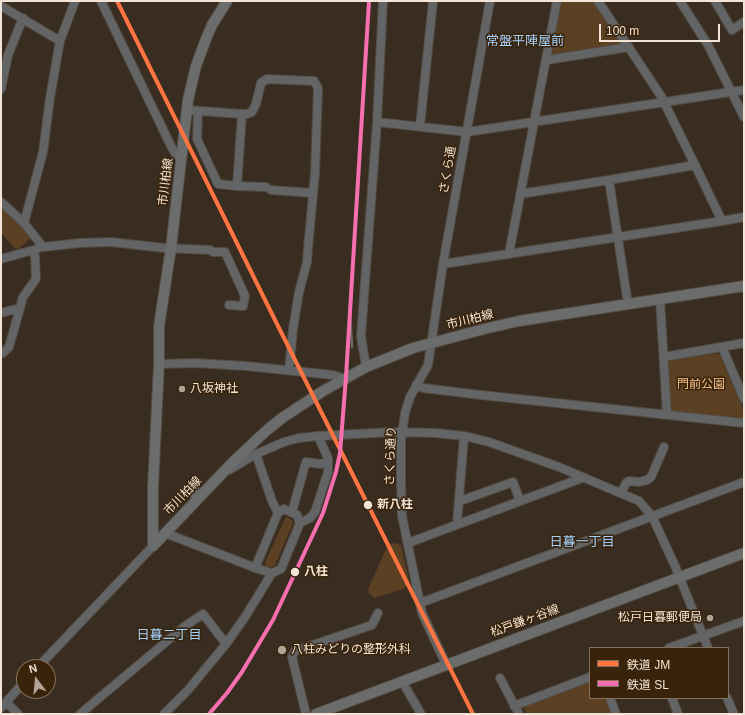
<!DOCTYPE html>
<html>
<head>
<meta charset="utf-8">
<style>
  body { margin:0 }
  #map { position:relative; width:745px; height:715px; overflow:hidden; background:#382d20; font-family:Helvetica,"Noto Sans JP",sans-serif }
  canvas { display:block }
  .frame { position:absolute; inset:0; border:2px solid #f2e4d6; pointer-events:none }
  .legend { position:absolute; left:589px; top:647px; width:140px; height:52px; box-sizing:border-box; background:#39240b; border:1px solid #83715c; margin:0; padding:5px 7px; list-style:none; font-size:12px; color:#f2e4d6 }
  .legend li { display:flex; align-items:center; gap:8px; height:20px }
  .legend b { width:20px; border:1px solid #83715c }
  .north { position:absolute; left:16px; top:659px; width:40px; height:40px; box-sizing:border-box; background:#39240b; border:1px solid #83715c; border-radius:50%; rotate:344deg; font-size:11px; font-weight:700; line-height:16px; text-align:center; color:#f2e4d6 }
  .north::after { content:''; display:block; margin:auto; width:14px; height:18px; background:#b1a496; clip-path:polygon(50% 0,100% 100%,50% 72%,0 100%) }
  .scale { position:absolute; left:599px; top:24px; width:121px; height:18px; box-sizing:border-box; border:2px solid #f2e4d6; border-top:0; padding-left:5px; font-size:12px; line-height:14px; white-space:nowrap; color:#f2e4d6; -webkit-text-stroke:3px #39240b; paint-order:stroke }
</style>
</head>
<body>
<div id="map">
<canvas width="745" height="715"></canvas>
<div class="frame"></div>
<ul class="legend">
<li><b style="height:5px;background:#ff7440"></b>鉄道 JM</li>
<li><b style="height:5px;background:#f76faf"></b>鉄道 SL</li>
</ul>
<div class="north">N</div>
<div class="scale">100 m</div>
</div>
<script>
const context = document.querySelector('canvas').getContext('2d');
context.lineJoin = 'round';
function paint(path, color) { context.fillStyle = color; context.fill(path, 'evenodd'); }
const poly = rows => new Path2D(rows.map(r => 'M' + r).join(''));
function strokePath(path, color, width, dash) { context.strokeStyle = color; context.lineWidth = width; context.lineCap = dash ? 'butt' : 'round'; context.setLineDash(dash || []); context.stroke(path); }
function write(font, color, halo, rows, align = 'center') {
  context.font = font + ' Helvetica,"Noto Sans JP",sans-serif'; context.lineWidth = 3; context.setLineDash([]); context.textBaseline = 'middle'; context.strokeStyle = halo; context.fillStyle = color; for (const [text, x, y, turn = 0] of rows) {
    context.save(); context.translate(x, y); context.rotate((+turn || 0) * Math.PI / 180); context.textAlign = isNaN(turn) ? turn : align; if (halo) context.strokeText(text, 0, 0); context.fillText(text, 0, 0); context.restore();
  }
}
const green = poly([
  [561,1,593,1,621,43,620,45,556,55,552,54,551,51],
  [1,204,25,229,30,239,17,250,1,233],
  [713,352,720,355,744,411,743,419,673,412,670,408,668,364,669,360],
  [286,517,291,519,293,523,275,565,272,567,266,566,265,562],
  [394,543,399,544,401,546,409,580,408,585,403,589,375,598,369,594,368,589,388,545],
  [590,681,590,698,606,698,611,714,527,714,525,710,525,705]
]);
const minor = poly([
  [101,1,171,146,175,153,182,160],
  [598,1,661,96,695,165,609,180,628,304],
  [680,1,708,45,744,117],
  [715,1,732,30,744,22],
  [1,6,60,41],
  [547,60,629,47],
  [1,89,8,55,23,18],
  [187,110,242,114,237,186,266,187],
  [198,112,197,139,218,184,237,186],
  [242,114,247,114,252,112,256,104,261,83,267,79,314,81,318,88,315,173,309,237,307,262,299,292,293,329,289,370],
  [377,122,467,132,744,90],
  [420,126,433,1],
  [695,165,722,221,744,217],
  [271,190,313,193],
  [520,194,609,180],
  [1,202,24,223,43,247,80,243,111,242,164,248,210,250,213,252,225,252,245,296,243,306,229,305],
  [24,223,43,152,50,98,60,41,75,1],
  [509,254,557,1],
  [1,259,37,249],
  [443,264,722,221],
  [660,299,667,415],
  [20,308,23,297,36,279,35,257,33,250],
  [1,313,20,308,9,347,3,353,1,353],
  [722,347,744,399],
  [664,357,744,343],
  [159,364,195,363,246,366,333,375,339,377,341,380],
  [366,367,361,336,377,122,383,1],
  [416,385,423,388,481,395,744,423],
  [256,454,272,501,278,513],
  [229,470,256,454,284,442,299,438,318,436,393,432,436,433,464,436,489,442,559,467,639,501,652,516,675,566,708,648],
  [195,484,195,501],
  [621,493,626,483,629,481,639,482,647,480,651,477,664,447],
  [460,501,513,482,520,501],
  [292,512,306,462,320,464,328,462],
  [300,523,310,518,315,512,328,472,328,458,318,436],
  [457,524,464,436],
  [165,533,248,565,255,568,272,573,281,569,300,523,297,515,284,509,278,513,255,568],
  [408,543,582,478],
  [420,603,744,482],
  [669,648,744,621],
  [446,664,422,613,402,516,401,480,401,440,405,413,410,397,428,365,443,264,490,1],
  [38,667,153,546],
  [500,678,519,714],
  [402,681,421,714],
  [610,698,616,714],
  [672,698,678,714],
  [727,698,734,714],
  [6,702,18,714],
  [514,706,590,677],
  [1,708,24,682],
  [80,714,185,626,203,614,226,644],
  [164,714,188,690,226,644,245,617,272,573],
  [306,714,292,657,295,651,372,625,378,613]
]);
const major = poly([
  [153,546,233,462,266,431,282,418,323,391,366,367,413,348,484,329,519,321,744,286],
  [153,546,153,487,159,364,159,326,171,248,188,100,196,66,206,39,212,25,227,1],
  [316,714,744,553]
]);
const rail = poly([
  [350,313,352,347]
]);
const rail1 = poly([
  [117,1,276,322,473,714]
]);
const rail2 = poly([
  [209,714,227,693,242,672,273,620,323,513,336,472,340,453,346,377,369,1]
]);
const markers = [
  [182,389,4,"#b1a496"],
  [368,505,5,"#f2e4d6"],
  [295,572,5,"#f2e4d6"],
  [710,618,4,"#b1a496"],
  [282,650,5,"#b1a496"]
];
const streetNames = [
  ["さくら通",448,170,-80],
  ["市川柏線",166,182,-83],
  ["市川柏線",470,320,-14],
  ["さくら通り",391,456,-88],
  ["市川柏線",183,496,-46],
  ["松戸鎌ヶ谷線",525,621,-20]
];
const parkNames = [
  ["門前公園",701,385]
];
const poiNames = [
  ["八坂神社",190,389],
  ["松戸日暮郵便局",702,618,"right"],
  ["八柱みどりの整形外科",291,650]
];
const stopNames = [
  ["新八柱",377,505],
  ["八柱",304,572]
];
const neighbourhoodNames = [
  ["常盤平陣屋前",525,41],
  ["日暮一丁目",582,542],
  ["日暮二丁目",169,635]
];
paint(green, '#5b4023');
strokePath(minor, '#544a40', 10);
strokePath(major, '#544a40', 12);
strokePath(minor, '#626466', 8);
strokePath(major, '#6b6d6d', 10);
strokePath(rail, '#6c6863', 2.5);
strokePath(rail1, '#ff7440', 4);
strokePath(rail2, '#f76faf', 4);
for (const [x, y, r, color] of markers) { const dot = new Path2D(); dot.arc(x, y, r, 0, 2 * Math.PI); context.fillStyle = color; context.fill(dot); strokePath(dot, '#39240b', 1.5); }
write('12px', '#f2e4d6', '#39240b', streetNames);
write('12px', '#f9c590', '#39240b', parkNames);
write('12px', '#f2e4d6', '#39240b', poiNames, 'left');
write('bold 12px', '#f2e4d6', '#39240b', stopNames, 'left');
write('13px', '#a2d0fd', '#39240b', neighbourhoodNames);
</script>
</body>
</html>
